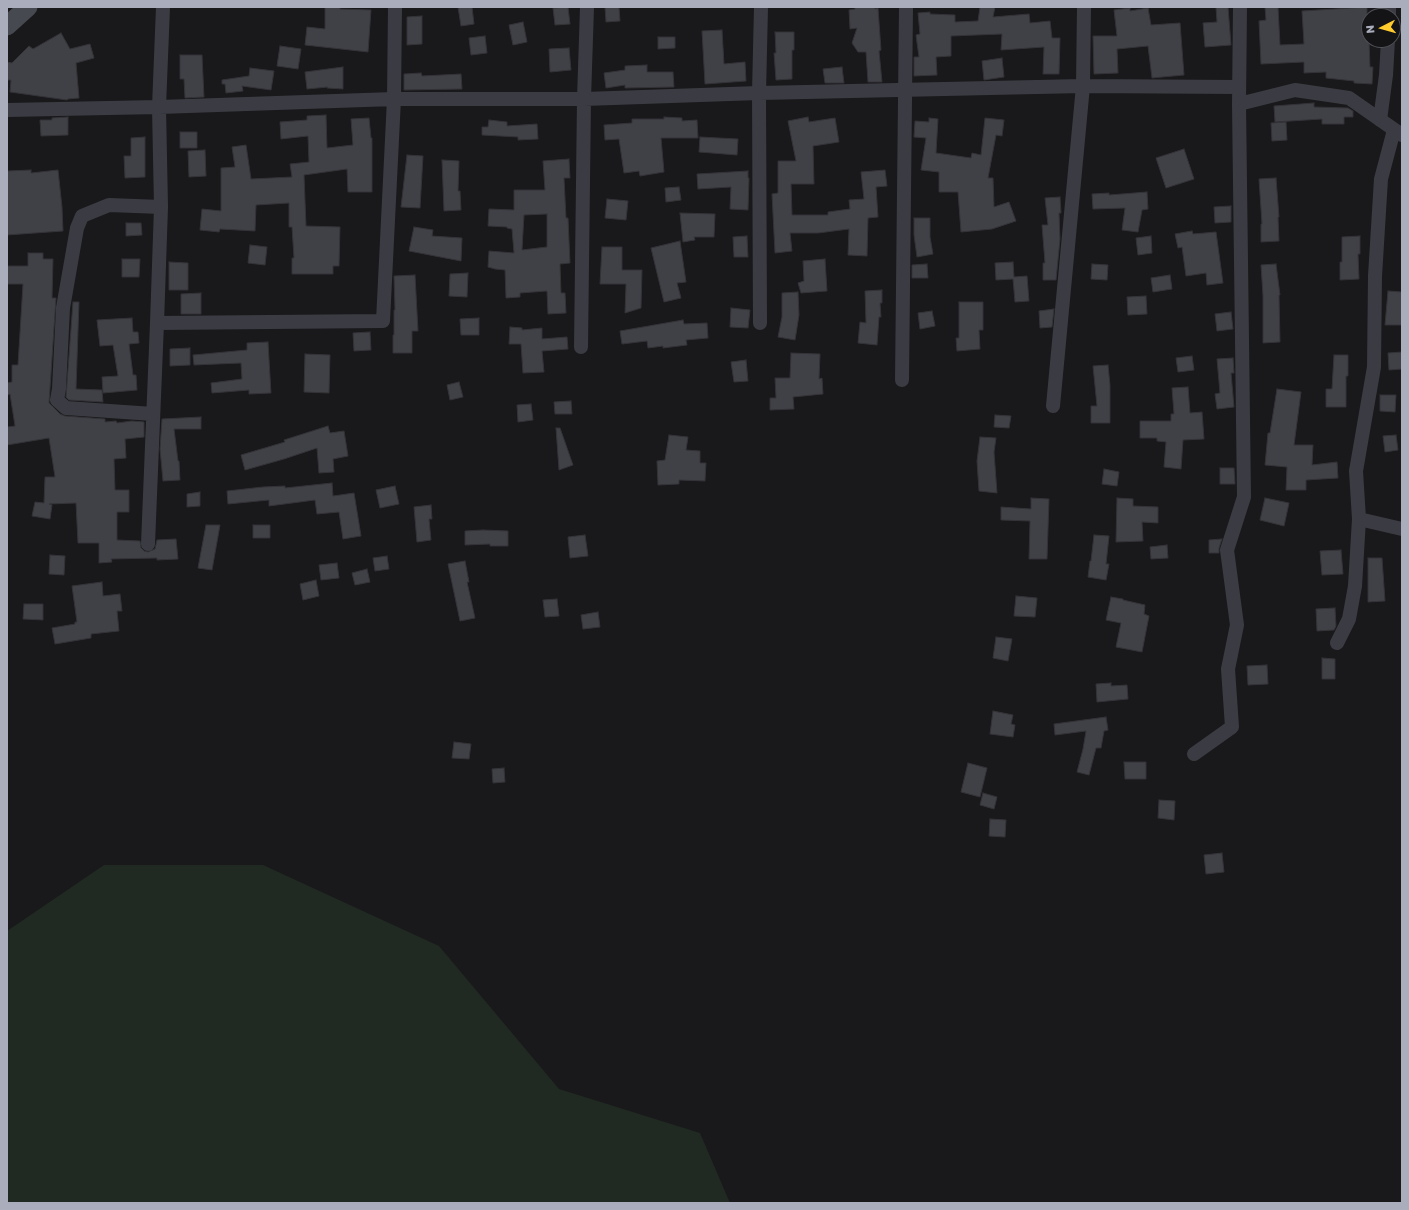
<!DOCTYPE html>
<html>
<head>
<meta charset="utf-8">
<style>
  body { margin:0 }
  #map { position:relative; width:1409px; height:1210px; overflow:hidden; background:#19191b; font-family:"Golos Text",sans-serif }
  canvas { display:block }
  .frame { position:absolute; inset:0; border:8px solid #aaaebc; pointer-events:none }
  .north { position:absolute; left:1361px; top:8px; width:40px; height:40px; box-sizing:border-box; background:#141416; border:1px solid #505258; border-radius:50%; rotate:264deg; font-size:11px; font-weight:700; line-height:16px; text-align:center; color:#aaaebc }
  .north::after { content:''; display:block; margin:auto; width:14px; height:18px; background:#ffcb2d; clip-path:polygon(50% 0,100% 100%,50% 72%,0 100%) }
</style>
</head>
<body>
<div id="map">
<canvas width="1409" height="1210"></canvas>
<div class="frame"></div>
<div class="north">N</div>
</div>
<script>
const context = document.querySelector('canvas').getContext('2d');
context.lineJoin = 'round';
function paint(path, color) { context.fillStyle = color; context.fill(path, 'evenodd'); }
const poly = rows => new Path2D(rows.map(r => 'M' + r).join(''));
function strokePath(path, color, width, dash) { context.strokeStyle = color; context.lineWidth = width; context.lineCap = dash ? 'butt' : 'round'; context.setLineDash(dash || []); context.stroke(path); }
const green = poly([
  [104,865,263,865,439,946,559,1089,700,1133,730,1203,7,1203,7,931]
]);
const building = poly([
  [325,7,340,7,340,9,371,10,368,52,305,45,307,27,325,29,325,7],
  [458,7,472,7,474,24,461,26,458,7],
  [568,7,570,24,555,25,553,8,568,7],
  [605,7,619,7,620,21,606,22,605,7],
  [855,7,875,7,875,9,878,8,881,50,879,51,882,82,868,82,866,52,858,52,852,43,857,28,850,29,849,10,855,9,855,7],
  [980,7,995,7,993,17,1029,14,1030,23,1050,21,1052,38,1060,38,1059,74,1043,74,1044,47,1001,50,1002,34,951,36,951,56,936,57,937,75,914,76,914,57,919,57,916,35,920,34,918,13,930,12,930,14,955,15,955,22,978,21,980,7],
  [1216,7,1228,7,1231,45,1205,47,1203,23,1217,22,1216,7],
  [1265,7,1278,7,1280,45,1304,44,1302,11,1367,7,1367,40,1369,40,1370,67,1373,67,1372,84,1354,83,1354,81,1326,78,1326,72,1304,73,1304,62,1261,64,1259,21,1266,20,1265,7],
  [1130,8,1130,11,1148,8,1151,25,1180,23,1184,75,1152,78,1148,46,1117,49,1118,73,1094,74,1093,36,1117,36,1114,10,1130,8],
  [422,16,422,44,407,45,407,17,422,16],
  [523,22,527,42,513,45,509,25,523,22],
  [722,30,724,64,745,62,746,81,705,84,702,31,722,30],
  [775,32,794,32,794,50,792,50,792,79,776,80,774,53,776,53,775,32],
  [61,33,70,49,90,44,94,58,76,63,79,98,68,99,67,100,10,92,11,80,7,80,7,62,12,63,29,46,33,49,61,33],
  [485,36,487,53,471,55,469,38,485,36],
  [658,37,675,37,675,48,658,49,658,37],
  [280,46,301,49,298,69,277,66,280,46],
  [569,48,571,70,550,72,549,49,569,48],
  [180,55,202,55,204,97,185,98,184,79,180,79,180,55],
  [1002,58,1004,77,984,80,982,61,1002,58],
  [647,65,647,72,673,72,674,87,625,88,625,85,606,88,604,73,625,70,625,66,647,65],
  [343,67,343,89,327,88,328,87,307,89,305,72,343,67],
  [842,67,844,83,825,83,823,69,842,67],
  [250,68,274,71,271,90,242,86,243,91,226,93,225,84,222,84,222,80,249,76,250,68],
  [421,73,422,76,461,74,462,89,404,90,404,74,421,73],
  [1314,103,1314,107,1348,108,1353,111,1353,117,1344,117,1344,124,1322,124,1322,119,1275,122,1274,106,1314,103],
  [326,115,327,148,353,145,351,119,369,118,371,138,372,138,372,192,348,192,347,169,304,175,306,226,340,227,339,266,333,266,333,274,292,274,292,258,294,258,292,227,289,227,289,203,256,205,255,231,220,229,219,232,200,230,202,209,221,211,221,168,235,167,232,147,246,145,251,179,292,177,290,164,309,162,308,136,281,139,280,122,307,120,307,116,326,115],
  [68,117,68,135,41,136,40,120,52,120,52,118,68,117],
  [664,117,682,118,682,121,697,120,698,138,661,138,664,172,640,176,639,171,624,173,619,139,605,140,604,125,632,123,632,119,664,119,664,117],
  [808,117,809,122,835,118,839,142,813,146,814,184,791,184,792,215,828,215,828,212,850,209,849,200,864,199,861,172,885,170,887,186,876,187,878,217,868,218,867,256,848,255,849,229,818,233,790,233,792,251,775,253,772,194,778,193,778,161,796,161,788,121,808,117],
  [929,118,938,119,936,153,971,158,972,153,981,155,985,118,1004,120,1002,136,996,135,988,178,993,178,994,207,1009,202,1016,221,992,229,961,232,958,192,939,192,939,172,921,170,926,138,914,137,915,121,929,122,929,118],
  [489,120,507,122,507,126,537,124,538,139,518,140,518,137,482,135,482,127,488,127,489,120],
  [1286,122,1287,140,1272,141,1271,123,1286,122],
  [180,132,197,132,197,148,180,148,180,132],
  [145,137,145,177,125,178,124,156,131,156,131,138,145,137],
  [700,137,738,139,737,155,699,152,700,137],
  [1184,149,1194,179,1166,188,1156,158,1184,149],
  [205,150,206,176,189,177,188,151,205,150],
  [407,155,423,156,420,208,401,207,407,155],
  [569,159,570,178,564,178,566,218,568,218,570,263,560,264,561,293,565,293,566,313,548,314,547,291,520,293,520,297,506,298,505,270,495,269,488,267,489,251,514,253,512,229,507,228,507,227,488,226,489,209,514,210,514,190,545,190,543,161,569,159],
  [547,214,547,247,522,250,524,215,547,214],
  [442,160,459,161,458,191,460,191,461,210,444,211,442,160],
  [31,170,31,173,58,170,62,207,63,231,7,235,7,171,31,170],
  [748,171,748,178,749,178,748,210,730,209,731,187,698,189,697,174,748,171],
  [1276,178,1279,217,1278,217,1279,241,1261,242,1261,224,1262,224,1259,179,1276,178],
  [679,187,681,200,666,202,665,188,679,187],
  [1147,192,1148,209,1142,210,1138,232,1122,230,1125,208,1093,209,1092,194,1109,193,1109,195,1147,192],
  [1060,197,1061,213,1059,213,1060,239,1056,280,1043,280,1043,263,1045,263,1042,225,1048,225,1045,198,1060,197],
  [607,199,628,201,626,220,605,218,607,199],
  [1231,206,1231,222,1215,223,1214,207,1231,206],
  [680,213,715,214,714,237,694,237,695,240,683,242,680,213],
  [914,218,930,218,930,237,933,254,917,257,914,235,914,218],
  [126,223,141,223,142,235,126,236,126,223],
  [414,227,433,230,432,236,462,238,461,261,409,251,414,227],
  [1192,231,1193,234,1216,232,1223,283,1207,285,1206,273,1186,276,1182,247,1178,248,1175,234,1192,231],
  [747,236,748,257,734,257,733,237,747,236],
  [1151,236,1152,253,1138,255,1136,238,1151,236],
  [1360,236,1360,254,1358,254,1359,279,1340,280,1340,262,1342,262,1342,237,1360,236],
  [680,241,686,282,677,283,681,298,664,302,651,248,680,241],
  [250,245,267,247,265,265,248,263,250,245],
  [602,247,622,247,622,270,642,270,641,308,625,313,626,284,600,284,602,247],
  [28,253,43,253,43,259,53,259,52,298,56,298,49,403,60,414,65,416,105,419,105,422,116,421,117,423,132,421,144,422,144,437,125,439,126,458,114,459,115,490,129,490,129,512,117,512,117,540,140,541,141,548,144,551,148,552,155,549,157,540,176,539,178,559,157,560,157,558,111,559,112,562,99,563,99,543,78,543,76,503,49,504,52,505,50,519,32,516,35,502,44,503,45,477,55,477,49,438,7,445,7,427,15,426,10,394,7,395,7,383,12,382,12,365,18,365,23,284,7,284,7,266,28,266,28,253],
  [122,259,140,259,139,277,122,277,122,259],
  [825,259,827,291,801,293,798,283,804,281,803,261,825,259],
  [169,262,188,263,188,290,169,290,169,262],
  [1013,262,1014,277,1027,276,1029,301,1015,302,1013,279,996,280,995,263,1013,262],
  [927,264,928,278,912,278,912,265,927,264],
  [1092,264,1108,265,1107,280,1091,279,1092,264],
  [1276,264,1280,295,1279,295,1280,342,1263,343,1263,296,1261,265,1276,264],
  [468,273,467,297,449,296,450,274,468,273],
  [415,275,418,331,412,331,412,353,393,353,393,335,394,335,394,310,395,310,394,276,415,275],
  [1170,275,1172,289,1153,292,1151,278,1170,275],
  [882,290,882,303,880,303,881,317,879,317,877,345,858,343,860,322,866,323,865,291,882,290],
  [1388,291,1402,292,1402,325,1385,325,1388,291],
  [798,292,799,315,795,340,778,337,782,317,782,293,798,292],
  [201,293,201,314,181,314,181,294,201,293],
  [1146,296,1147,314,1128,315,1127,297,1146,296],
  [73,302,79,302,76,389,102,390,103,402,69,400,66,397,73,302],
  [959,302,983,302,983,330,979,330,980,349,957,351,956,338,959,338,959,302],
  [731,308,750,310,748,328,730,327,731,308],
  [1054,309,1052,327,1040,328,1039,311,1054,309],
  [932,311,935,326,920,329,918,313,932,311],
  [1231,312,1233,329,1217,331,1215,314,1231,312],
  [132,318,133,332,138,332,139,343,129,344,133,375,136,375,137,390,103,393,102,377,118,376,113,345,100,346,97,320,132,318],
  [479,318,479,335,461,335,460,319,479,318],
  [683,320,684,324,707,323,708,338,686,340,687,345,663,348,663,346,648,348,647,341,622,344,620,331,683,320],
  [510,327,522,328,522,330,542,328,542,339,567,337,568,349,542,351,544,372,523,373,521,344,509,344,510,327],
  [370,332,371,350,354,351,353,333,370,332],
  [268,342,271,393,249,394,249,390,212,393,211,383,242,379,241,363,194,365,193,355,247,350,247,343,268,342],
  [190,348,190,365,170,366,170,349,190,348],
  [1402,352,1402,369,1389,370,1388,353,1402,352],
  [791,353,820,354,819,379,822,378,823,394,793,397,794,409,770,410,770,398,776,398,775,378,790,378,791,353],
  [305,354,330,355,329,393,304,392,305,354],
  [1334,355,1348,355,1348,376,1346,376,1346,407,1326,407,1326,389,1332,389,1334,355],
  [1192,356,1194,370,1178,372,1176,358,1192,356],
  [1233,358,1234,373,1231,373,1234,407,1217,409,1215,394,1220,393,1217,359,1233,358],
  [746,360,748,381,734,382,731,362,746,360],
  [1108,365,1110,385,1110,423,1091,423,1091,406,1097,406,1093,366,1108,365],
  [459,382,463,397,450,400,447,385,459,382],
  [1188,387,1190,413,1202,412,1204,439,1183,440,1181,469,1164,467,1166,442,1157,441,1157,438,1140,438,1140,421,1171,421,1171,414,1174,414,1172,388,1188,387],
  [1277,389,1301,392,1294,445,1313,445,1312,465,1337,462,1338,478,1306,480,1306,490,1286,490,1287,467,1265,465,1268,433,1270,433,1277,389],
  [1380,395,1396,395,1395,412,1380,411,1380,395],
  [571,401,572,414,555,414,554,402,571,401],
  [531,404,533,420,518,422,517,405,531,404],
  [995,415,1011,416,1009,428,994,427,995,415],
  [201,417,201,429,174,429,178,461,179,461,180,480,163,481,160,449,162,419,201,417],
  [328,426,330,433,344,431,348,456,333,459,334,472,319,473,317,448,284,459,245,470,241,455,285,442,284,440,328,426],
  [556,428,560,428,573,465,559,470,556,428],
  [669,435,688,437,686,450,700,451,700,463,706,463,705,481,679,480,679,484,658,485,657,461,665,460,669,435],
  [1396,435,1398,450,1385,452,1383,436,1396,435],
  [980,437,996,438,994,452,997,493,979,491,977,461,980,437],
  [1220,468,1234,468,1235,484,1220,484,1220,468],
  [1104,469,1119,472,1117,486,1102,484,1104,469],
  [332,483,333,496,354,493,361,536,343,539,339,512,317,514,315,500,269,506,269,500,228,504,227,491,263,487,285,486,285,488,332,483],
  [395,486,399,504,380,508,376,490,395,486],
  [200,492,200,506,187,507,187,494,200,492],
  [1031,498,1049,499,1047,559,1029,559,1030,521,1001,520,1001,507,1031,509,1031,498],
  [1117,498,1133,499,1133,506,1158,507,1158,523,1142,522,1143,541,1116,542,1117,498],
  [1265,498,1289,503,1284,526,1260,520,1265,498],
  [431,505,432,519,429,519,431,540,417,542,414,507,431,505],
  [206,525,220,525,212,570,198,568,206,525],
  [253,525,270,525,270,538,253,538,253,525],
  [483,530,508,531,508,546,490,546,490,544,465,545,465,531,483,530],
  [585,535,588,556,570,558,568,537,585,535],
  [1094,535,1109,536,1106,564,1109,564,1106,580,1088,577,1090,561,1091,561,1094,535],
  [1222,539,1219,548,1219,553,1209,553,1209,540,1222,539],
  [1167,545,1168,558,1151,559,1150,547,1167,545],
  [1341,550,1343,574,1322,575,1320,551,1341,550],
  [50,555,65,556,64,575,49,574,50,555],
  [387,556,389,569,375,571,373,558,387,556],
  [1368,558,1382,558,1385,601,1368,602,1368,558],
  [465,561,469,582,467,582,475,618,460,621,448,564,465,561],
  [337,563,339,578,321,580,319,565,337,563],
  [367,569,370,582,355,585,352,573,367,569],
  [316,580,319,596,303,600,300,584,316,580],
  [102,582,103,596,120,594,122,611,117,611,119,631,91,634,91,638,55,644,52,628,75,624,75,622,77,622,72,586,102,582],
  [1016,596,1037,598,1035,617,1014,616,1016,596],
  [1111,597,1123,599,1123,600,1145,605,1144,614,1149,616,1142,652,1116,647,1121,623,1106,620,1111,597],
  [557,599,559,616,545,617,543,600,557,599],
  [24,604,43,604,43,620,23,619,24,604],
  [1335,608,1336,626,1334,630,1317,631,1316,609,1335,608],
  [598,612,600,627,583,629,581,615,598,612],
  [996,637,1012,639,1008,661,993,658,996,637],
  [1322,658,1335,659,1335,679,1322,679,1322,658],
  [1267,665,1268,684,1248,685,1247,666,1267,665],
  [1111,683,1111,686,1127,685,1128,699,1097,702,1096,684,1111,683],
  [993,711,1013,715,1011,724,1015,725,1013,737,990,734,993,711],
  [1106,717,1108,730,1104,731,1101,748,1096,748,1089,775,1077,772,1083,749,1086,731,1055,735,1054,724,1106,717],
  [454,742,471,744,469,759,452,758,454,742],
  [1124,762,1146,762,1146,779,1125,779,1124,762],
  [968,763,987,768,980,797,961,792,968,763],
  [504,768,505,782,493,783,492,769,504,768],
  [983,793,997,797,994,809,980,805,983,793],
  [1159,800,1175,801,1174,820,1158,818,1159,800],
  [990,819,1006,820,1005,837,989,836,990,819],
  [1222,853,1224,872,1206,874,1204,855,1222,853]
]);
const street = poly([
  [163,7,159,107,161,207,157,323,383,321,394,99,584,99,759,93,760,323],
  [761,7,759,93,1083,86,1239,87],
  [1240,7,1239,104,1295,90,1349,98,1402,135],
  [1389,16,1389,7],
  [7,110,159,107,394,99,395,7],
  [1380,120,1386,75,1388,40],
  [581,347,584,99,587,7],
  [902,380,906,7],
  [1053,406,1083,86,1084,7],
  [153,414,66,408,57,400,59,389,63,308,77,228,82,216,109,205,161,207],
  [1359,519,1402,529],
  [148,544,157,323],
  [1337,643,1349,619,1355,586,1359,519,1356,471,1374,367,1375,276,1381,179,1394,130],
  [1194,754,1232,727,1228,669,1237,625,1227,550,1244,497,1239,104]
]);
const secondary = poly([
  [7,26,28,7]
]);
paint(green, '#202a22');
paint(building, '#404146');
strokePath(building, '#333338', 1);
strokePath(street, '#3b3c43', 14);
strokePath(secondary, '#474951', 19);
</script>
</body>
</html>
